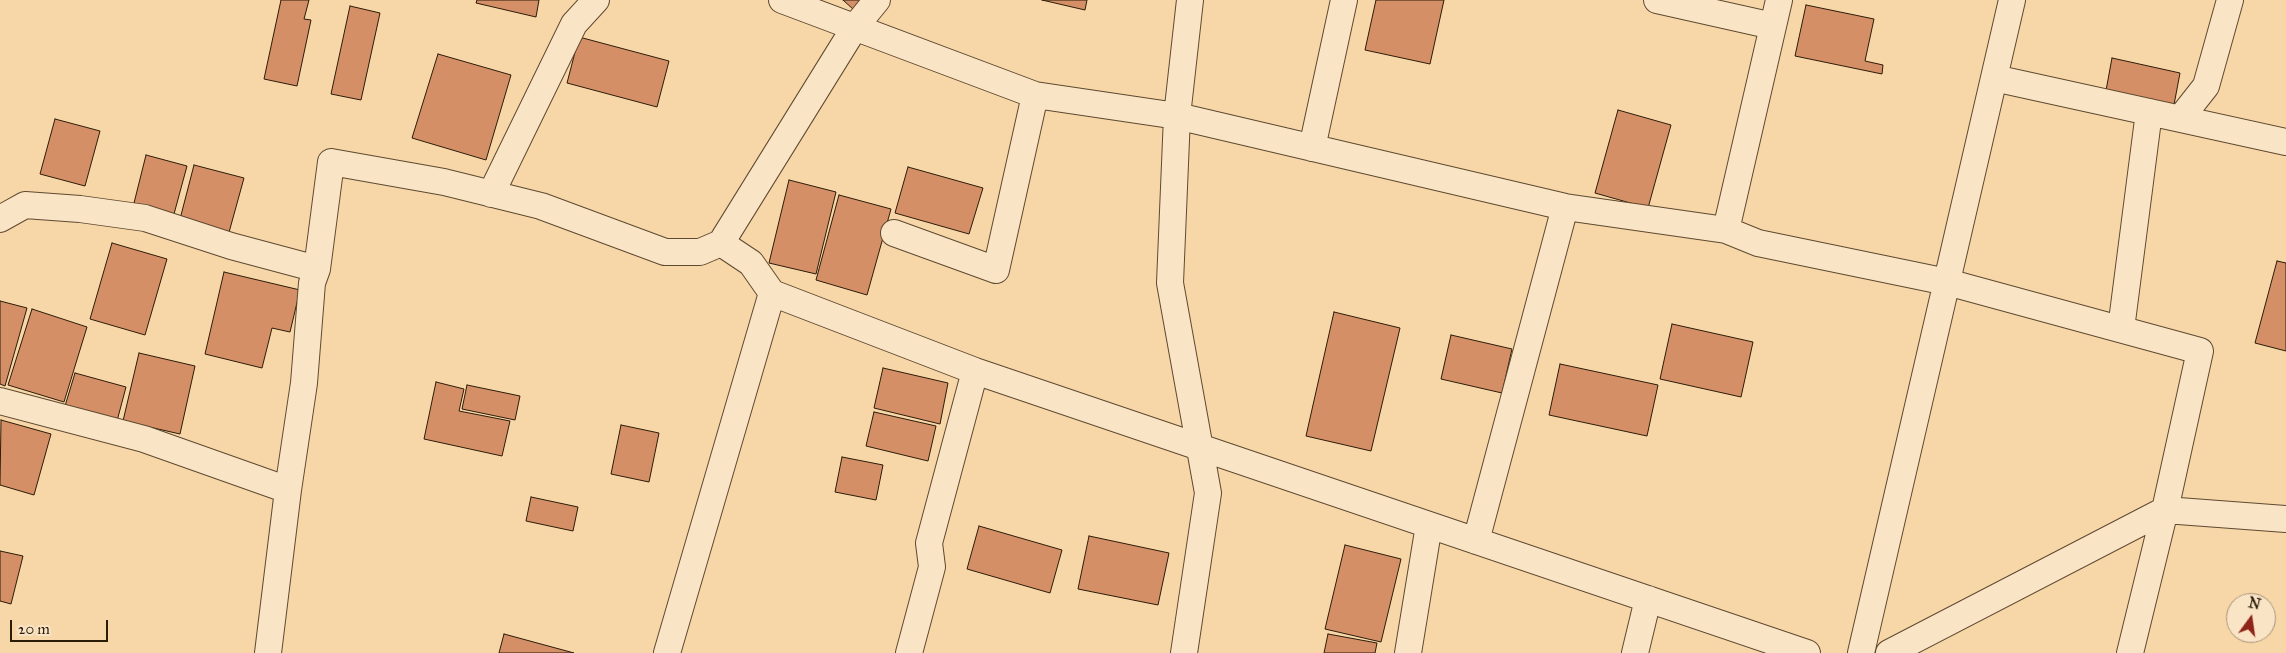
<!DOCTYPE html>
<html>
<head>
<meta charset="utf-8">
<style>
  body { margin:0 }
  #map { position:relative; width:2286px; height:653px; overflow:hidden; background:#f7d6a8; font-family:"IM FELL Great Primer",serif }
  canvas { display:block }
  .north { position:absolute; left:2226px; top:593px; width:50px; height:50px; box-sizing:border-box; background:#fae4c6; border:1px solid #a7947a; border-radius:50%; rotate:14deg; font-size:14px; font-weight:700; line-height:20px; text-align:center; color:#2b1c08 }
  .north::after { content:''; display:block; margin:auto; width:18px; height:22px; background:#8f2418; clip-path:polygon(50% 0,100% 100%,50% 72%,0 100%) }
  .scale { position:absolute; left:10px; top:620px; width:98px; height:22px; box-sizing:border-box; border:2px solid #2b1c08; border-top:0; padding-left:6px; font-size:15px; line-height:18px; white-space:nowrap; color:#2b1c08; -webkit-text-stroke:4px #fae4c6; paint-order:stroke }
</style>
</head>
<body>
<div id="map">
<canvas width="2286" height="653"></canvas>
<div class="north">N</div>
<div class="scale">20 m</div>
</div>
<script>
const context = document.querySelector('canvas').getContext('2d');
context.lineJoin = 'round';
function paint(path, color) { context.fillStyle = color; context.fill(path, 'evenodd'); }
const poly = rows => new Path2D(rows.map(r => 'M' + r).join(''));
function strokePath(path, color, width, dash) { context.strokeStyle = color; context.lineWidth = width; context.lineCap = dash ? 'butt' : 'round'; context.setLineDash(dash || []); context.stroke(path); }
const building = poly([
  [281,0,309,0,304,19,311,20,297,86,264,79,281,0],
  [477,0,539,0,536,17,476,3,477,0],
  [843,0,862,0,854,10,843,0],
  [1042,0,1087,0,1085,10,1042,0],
  [1376,0,1444,0,1430,64,1365,50,1376,0],
  [1806,5,1874,19,1865,61,1883,65,1882,74,1795,56,1806,5],
  [350,6,380,13,361,100,331,94,350,6],
  [579,37,669,61,657,107,567,83,579,37],
  [438,54,511,75,486,160,412,138,438,54],
  [2112,58,2180,73,2173,110,2105,96,2112,58],
  [1618,110,1671,125,1648,208,1595,193,1618,110],
  [55,119,100,131,85,186,40,174,55,119],
  [146,155,187,166,174,214,134,203,146,155],
  [194,165,244,178,228,236,179,223,194,165],
  [908,167,983,188,969,234,895,213,908,167],
  [789,180,836,192,816,274,769,263,789,180],
  [839,195,891,209,867,295,816,280,839,195],
  [112,243,167,259,145,335,90,319,112,243],
  [2277,261,2286,263,2286,351,2255,343,2277,261],
  [224,272,300,290,290,332,272,328,262,368,205,354,224,272],
  [0,301,27,308,5,386,0,384,0,301],
  [32,309,87,327,64,402,8,385,32,309],
  [1334,312,1400,328,1371,451,1306,436,1334,312],
  [1672,324,1753,342,1741,397,1660,379,1672,324],
  [1451,335,1512,349,1502,393,1441,379,1451,335],
  [139,353,195,366,180,434,123,421,139,353],
  [1560,364,1658,385,1647,436,1549,415,1560,364],
  [883,368,948,383,940,424,874,408,883,368],
  [75,373,126,387,117,421,65,406,75,373],
  [436,382,464,389,459,411,510,421,502,456,424,439,436,382],
  [467,385,520,396,515,420,462,409,467,385],
  [874,412,936,426,928,461,866,446,874,412],
  [1,420,51,434,34,495,0,485,1,420],
  [621,425,659,433,649,482,611,474,621,425],
  [842,457,883,465,876,500,835,492,842,457],
  [531,497,578,507,573,531,526,521,531,497],
  [979,526,1062,550,1050,593,967,569,979,526],
  [1089,536,1169,553,1158,605,1078,589,1089,536],
  [1345,545,1401,559,1381,642,1325,629,1345,545],
  [0,551,23,556,11,604,0,601,0,551],
  [504,634,574,653,499,653,504,634],
  [1328,634,1377,643,1375,653,1324,653,1328,634]
]);
const street = poly([
  [782,0,1035,95,1177,116,1565,207,1726,230,1758,243,1947,282,2200,351,2165,510,2130,653],
  [1657,0,1773,26],
  [1994,78,2286,142],
  [2180,119,2206,86,2230,0],
  [1312,148,1344,0],
  [491,194,574,24,596,0],
  [0,219,25,205,80,209,145,218,231,246,317,269],
  [1726,230,1779,0],
  [894,233,996,270,1035,95],
  [721,243,751,263,772,293,975,371,1807,653],
  [2121,329,2149,112],
  [0,401,144,439,288,490,304,383,312,283,317,269,331,162,444,182,541,206,665,252,700,252,721,243,855,27,877,0],
  [1476,541,1565,207],
  [268,653,288,490],
  [667,653,772,293],
  [909,653,932,567,929,543,975,371],
  [1184,653,1208,493,1170,283,1177,116,1190,0],
  [1408,653,1429,525],
  [1635,653,1648,599],
  [1861,653,2012,0],
  [1889,653,2165,510,2286,519]
]);
paint(building, '#d58f67');
strokePath(building, '#2b1c08', 1);
strokePath(street, '#5e4a30', 28);
strokePath(street, '#fae4c6', 26);
</script>
</body>
</html>
